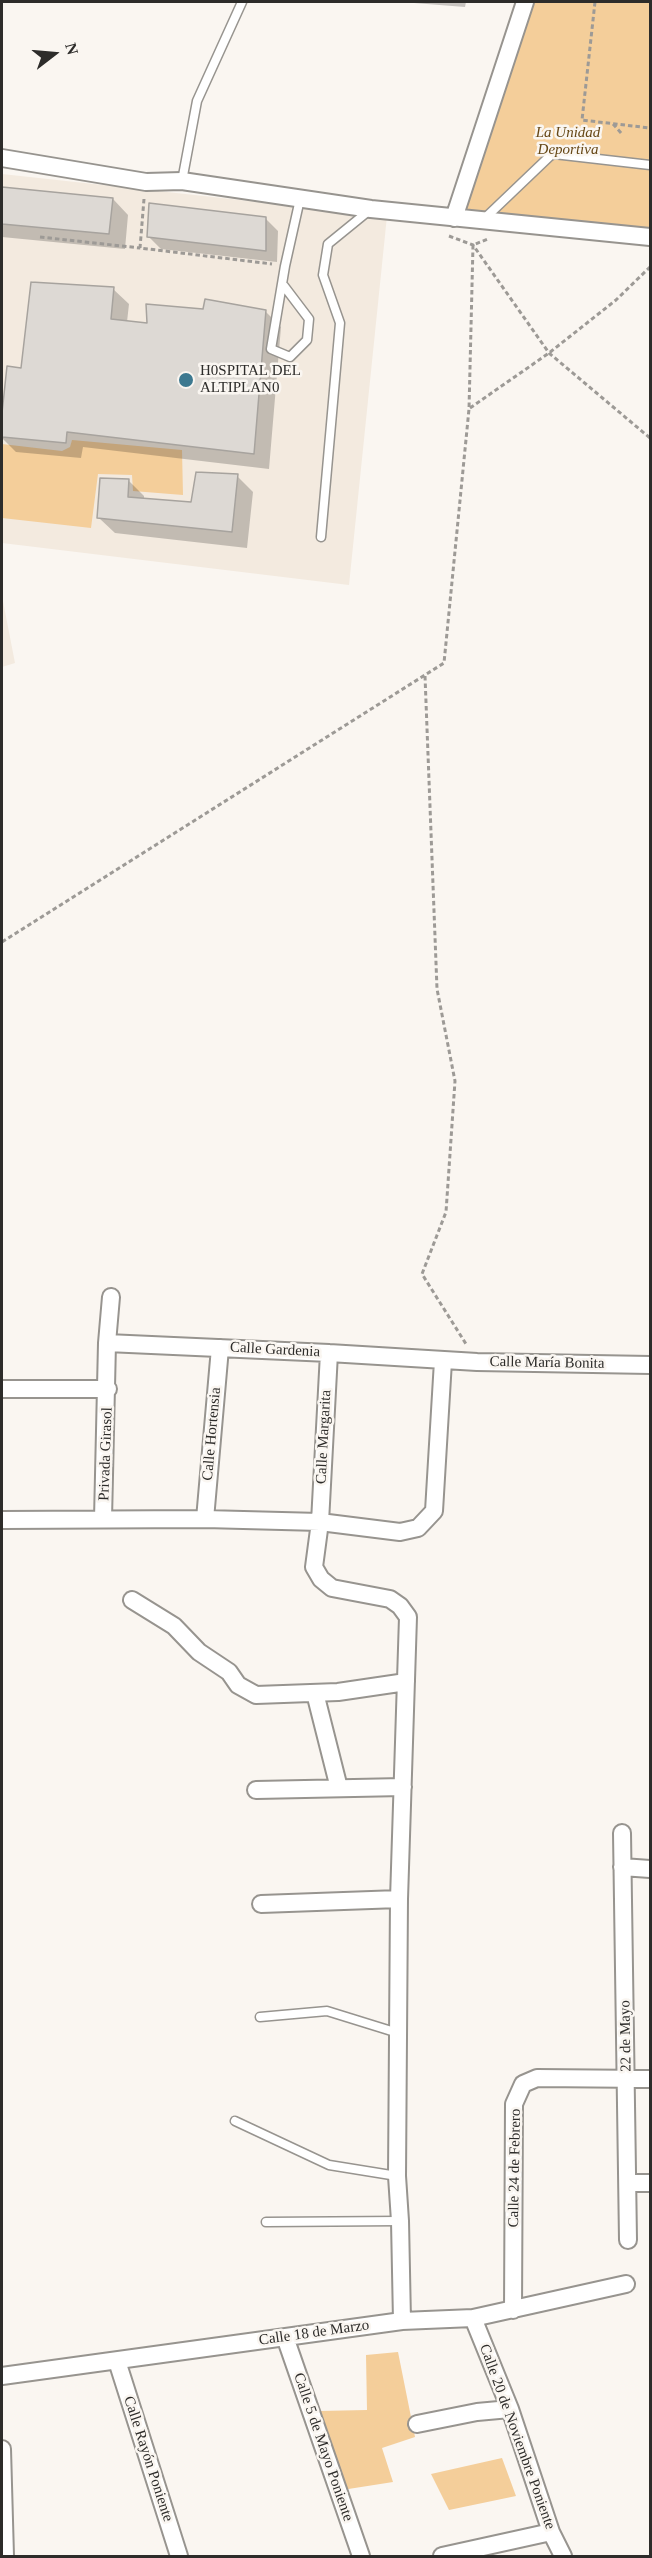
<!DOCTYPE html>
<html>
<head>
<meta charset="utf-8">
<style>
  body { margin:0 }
  #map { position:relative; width:652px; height:2558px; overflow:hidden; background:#faf6f1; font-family:Georgia,serif }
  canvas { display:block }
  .frame { position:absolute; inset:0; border:3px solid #2d2c2a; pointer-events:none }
  .north { position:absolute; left:24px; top:24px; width:60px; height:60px; -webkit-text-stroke:4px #faf6f1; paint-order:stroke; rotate:74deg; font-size:16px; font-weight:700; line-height:24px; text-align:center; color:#2d2c2a }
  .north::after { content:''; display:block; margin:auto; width:21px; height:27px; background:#2d2c2a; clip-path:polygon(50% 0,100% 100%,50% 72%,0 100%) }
</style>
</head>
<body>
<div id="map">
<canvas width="652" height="2558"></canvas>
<div class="frame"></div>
<div class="north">N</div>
</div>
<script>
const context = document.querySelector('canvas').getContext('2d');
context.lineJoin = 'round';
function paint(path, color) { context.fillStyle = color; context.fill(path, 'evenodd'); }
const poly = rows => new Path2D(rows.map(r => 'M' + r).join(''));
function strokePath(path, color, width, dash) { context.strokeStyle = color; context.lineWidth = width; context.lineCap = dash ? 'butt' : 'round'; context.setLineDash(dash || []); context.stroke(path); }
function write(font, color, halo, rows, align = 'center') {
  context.font = font + ' Georgia,serif'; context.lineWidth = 5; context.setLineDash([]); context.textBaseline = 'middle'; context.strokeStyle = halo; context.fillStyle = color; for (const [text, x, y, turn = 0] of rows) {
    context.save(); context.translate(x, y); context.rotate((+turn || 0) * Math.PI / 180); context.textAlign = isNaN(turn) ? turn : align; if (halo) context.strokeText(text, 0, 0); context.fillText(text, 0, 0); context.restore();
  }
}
const built = poly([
  [2,174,387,216,349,585,2,543],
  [2,596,15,663,2,667]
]);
const green = poly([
  [528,2,650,2,650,233,459,212],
  [72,440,182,450,183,495,133,491,132,475,98,474,91,528,2,518,2,444,62,451,70,447],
  [398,2352,415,2437,382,2448,393,2482,342,2490,319,2411,367,2410,366,2355],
  [502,2458,516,2496,449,2510,431,2474]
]);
const shadow = poly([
  [401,2,466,2,465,7],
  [2,188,113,199,128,215,125,249,2,237],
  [266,219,278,231,277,262,161,249,149,237],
  [113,289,129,304,127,322,148,325,205,311,265,311,281,327,269,469,83,447,81,458,16,452,2,438,8,368,23,370],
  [237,476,253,492,247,548,115,533,99,518,128,480,144,496,144,500,192,504]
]);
const building = poly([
  [2,187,113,198,109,234,2,224,2,187],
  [149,203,266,217,266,251,147,237,149,203],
  [31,282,114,287,111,319,147,323,146,304,203,309,205,299,266,310,254,454,67,432,66,443,2,437,2,413,7,366,21,368,31,282],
  [196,472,238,474,232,532,97,518,100,478,129,479,128,497,191,502,196,472]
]);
const path = poly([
  [595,2,582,120,650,128],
  [613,124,622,134],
  [144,199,140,248,272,264],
  [449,236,473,245,549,353,650,438],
  [40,237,140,248],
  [470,408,549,353,616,300,650,267],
  [425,676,437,989,455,1081,446,1212,422,1274,466,1344],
  [2,942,444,663,469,409,473,245,488,239]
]);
const service = poly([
  [182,181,197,101,242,2],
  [483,220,550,156,554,154,650,165],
  [284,286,309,319,307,340,290,357,271,349,285,266,300,199],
  [321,537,340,323,323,275,328,244,371,209],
  [260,2017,327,2011,398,2033],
  [235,2121,329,2165,397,2176],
  [266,2222,400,2221]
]);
const minor = poly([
  [2,158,146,182,182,181,371,209,650,237],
  [454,218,525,2],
  [107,1343,329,1353,477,1362,650,1365],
  [329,1353,320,1522,314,1567,321,1579,332,1588,390,1599,400,1606,408,1617,399,1899,397,2176,400,2221,402,2321],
  [2,1389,108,1389],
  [103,1519,107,1343,111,1297],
  [205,1519,220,1348],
  [2,1520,205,1519,320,1522,400,1532,418,1528,434,1511,443,1361],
  [132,1600,174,1626,199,1652,229,1672,238,1685,256,1695,338,1692,406,1682],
  [315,1693,339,1788],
  [256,1790,403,1787],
  [622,1833,628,2240],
  [622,1867,650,1869],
  [261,1904,399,1899],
  [629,2183,650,2183],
  [513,2310,514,2104,523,2084,537,2078,650,2079],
  [473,2318,510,2409,551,2532,563,2556],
  [285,2337,361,2556],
  [117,2361,179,2556],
  [2,2376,402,2321,473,2318,626,2284],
  [417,2424,477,2412,510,2409],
  [2,2449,5,2556],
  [442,2556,551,2532]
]);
const markers = [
  [186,380,8,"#3d7990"]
];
const parkNames = [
  ["La Unidad",568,133],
  ["Deportiva",568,150]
];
const poiNames = [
  ["H0SPITAL DEL",200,371],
  ["ALTIPLAN0",200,388]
];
const streetNames = [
  ["Calle Gardenia",275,1350,3],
  ["Calle María Bonita",547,1363,1],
  ["Calle Hortensia",212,1434,-85],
  ["Calle Margarita",324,1437,-87],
  ["Privada Girasol",106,1454,-88],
  ["22 de Mayo",626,2036,-91],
  ["Calle 24 de Febrero",515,2168,-89],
  ["Calle 18 de Marzo",314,2333,-8],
  ["Calle 20 de Noviembre Poniente",517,2437,70],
  ["Calle 5 de Mayo Poniente",323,2447,71],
  ["Calle Rayón Poniente",148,2459,72]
];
paint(built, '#f3eadf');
paint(green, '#f4ce9a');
paint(shadow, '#0003');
paint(building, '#ddd9d4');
strokePath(building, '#a7a39e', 1.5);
strokePath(service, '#97948f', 11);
strokePath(minor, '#97948f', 20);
strokePath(path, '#9d9a96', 3, [4.5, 3]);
strokePath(service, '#fff', 8);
strokePath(minor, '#fff', 16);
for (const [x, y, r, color] of markers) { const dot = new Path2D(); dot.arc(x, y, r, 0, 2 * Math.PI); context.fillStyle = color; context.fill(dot); strokePath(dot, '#faf6f1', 2); }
write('italic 15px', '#664715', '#faf6f1', parkNames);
write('15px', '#2d2c2a', '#faf6f1', poiNames, 'left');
write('15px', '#2d2c2a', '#faf6f1', streetNames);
</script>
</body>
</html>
